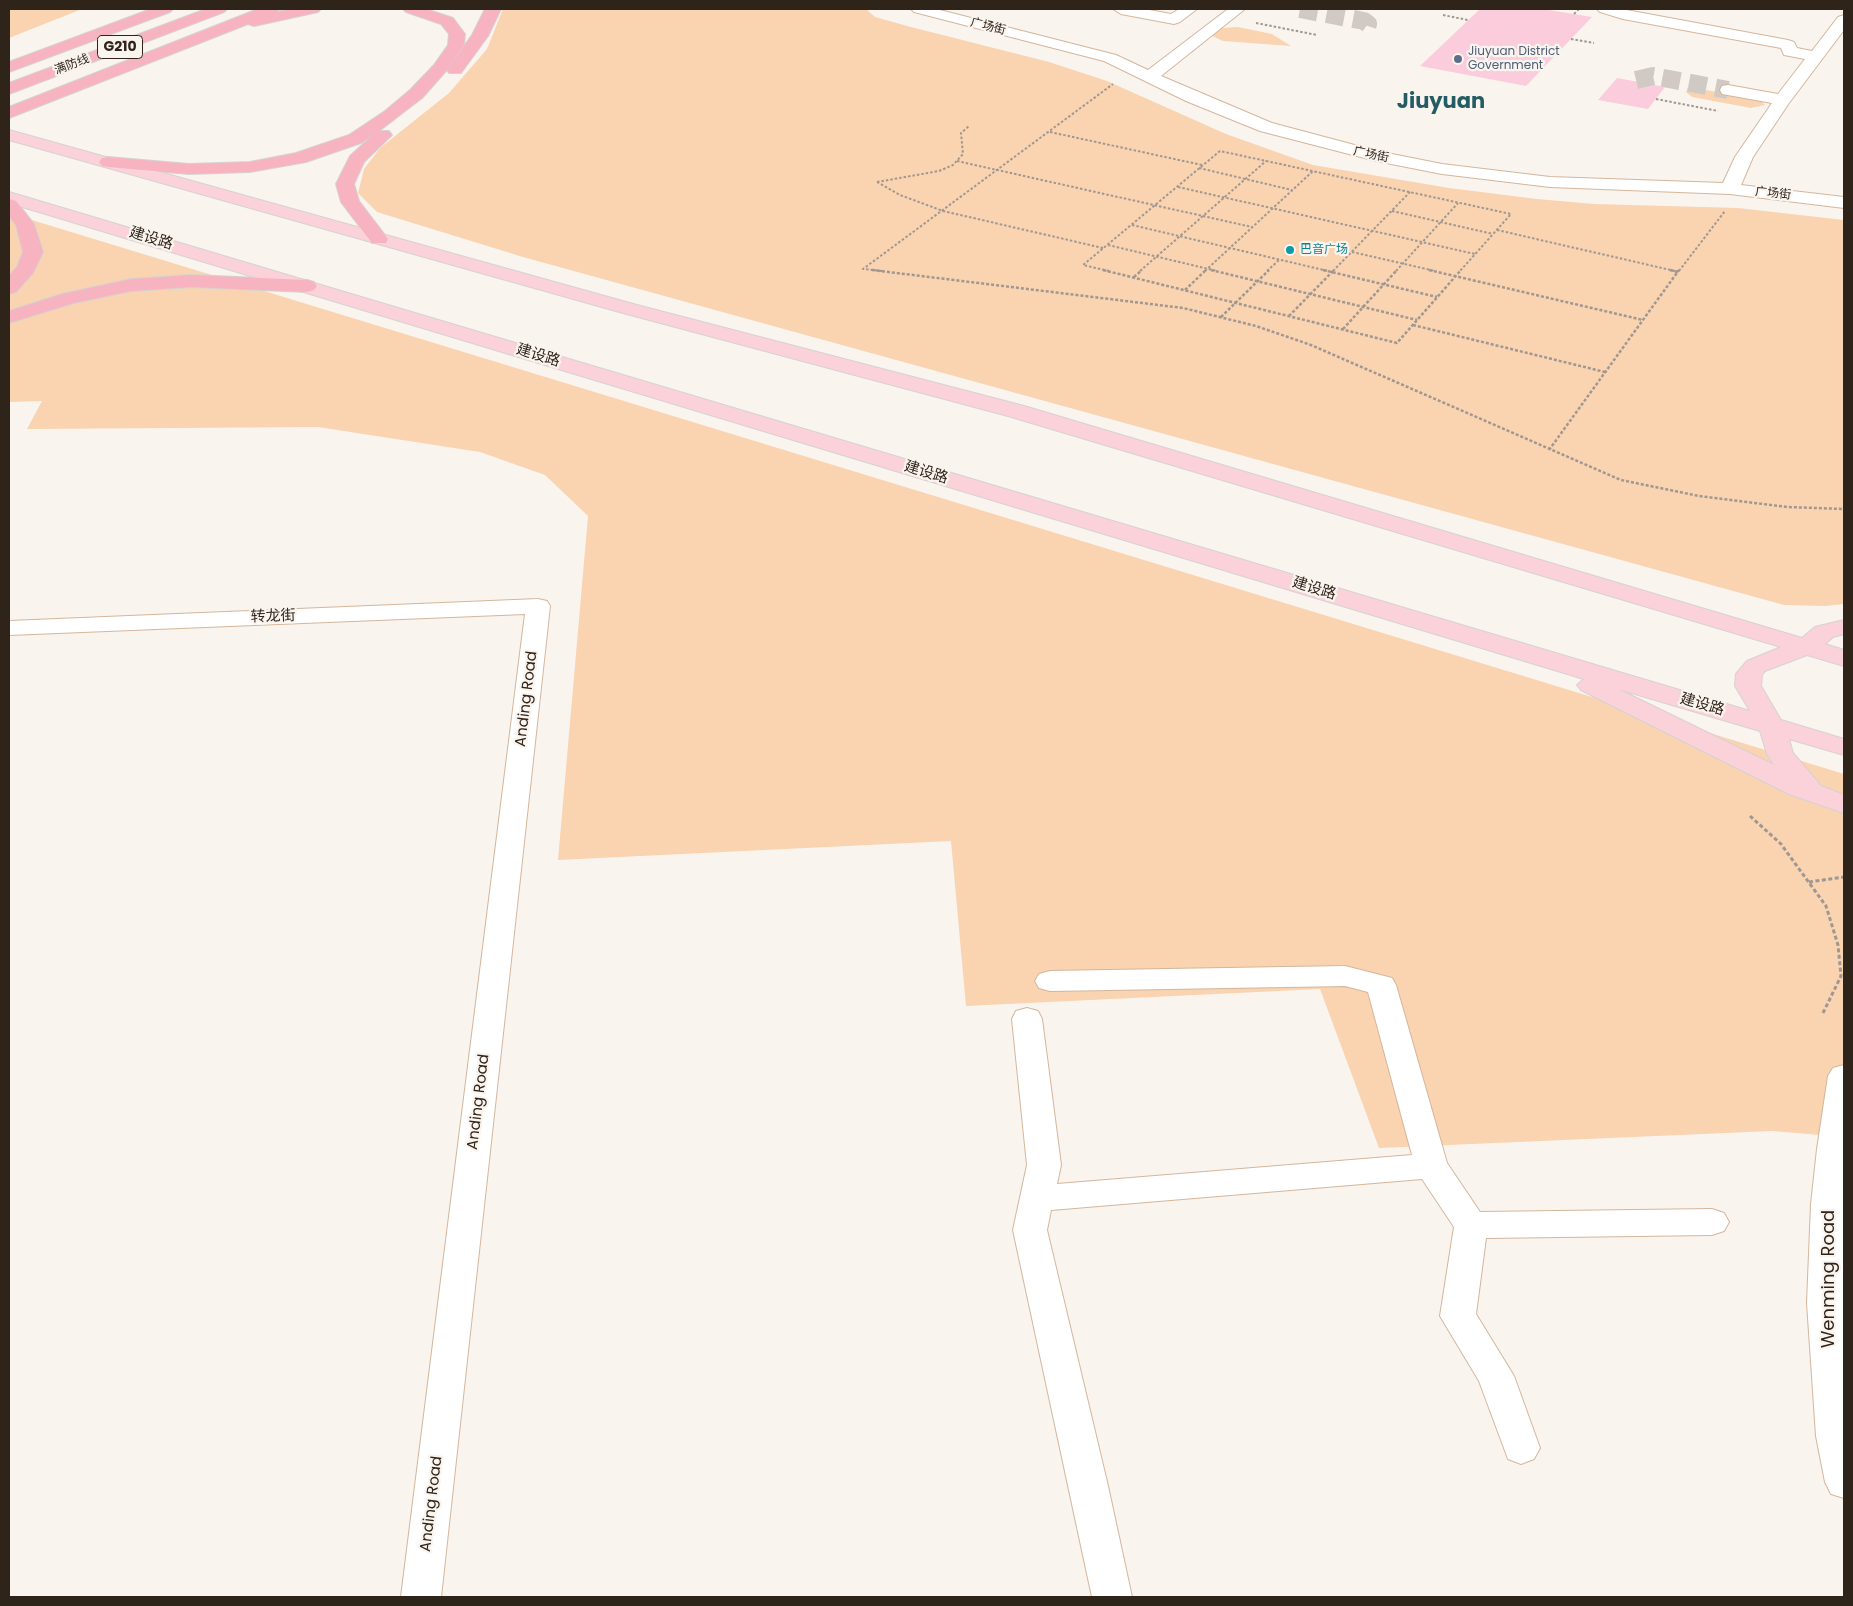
<!DOCTYPE html>
<html>
<head>
<meta charset="utf-8">
<style>
  body { margin:0 }
  #map { position:relative; width:1853px; height:1606px; overflow:hidden; background:#faf4ef; font-family:Poppins,sans-serif }
  canvas { display:block }
  .frame { position:absolute; inset:0; border:10px solid #2f2419; pointer-events:none }
</style>
</head>
<body>
<div id="map">
<canvas width="1853" height="1606"></canvas>
<div class="frame"></div>
</div>
<script>
const context = document.querySelector('canvas').getContext('2d');
context.lineJoin = 'round';
function paint(path, color) { context.fillStyle = color; context.fill(path, 'evenodd'); }
const poly = rows => new Path2D(rows.map(r => 'M' + r).join(''));
function strokePath(path, color, width, dash) { context.strokeStyle = color; context.lineWidth = width; context.lineCap = dash ? 'butt' : 'round'; context.setLineDash(dash || []); context.stroke(path); }
function write(font, color, halo, rows, align = 'center') {
  context.font = font + ' Poppins,"Noto Sans SC",sans-serif'; context.lineWidth = 4.5; context.setLineDash([]); context.textBaseline = 'middle'; context.strokeStyle = halo; context.fillStyle = color; for (const [text, x, y, turn = 0] of rows) {
    context.save(); context.translate(x, y); context.rotate((+turn || 0) * Math.PI / 180); context.textAlign = isNaN(turn) ? turn : align; if (halo) context.strokeText(text, 0, 0); context.fillText(text, 0, 0); context.restore();
  }
}
const green = poly([
  [9,9,82,9,9,38],
  [503,9,866,9,875,17,911,27,1049,62,1107,81,1226,134,1313,165,1449,188,1537,199,1594,204,1738,208,1844,220,1844,604,1825,606,1784,605,523,257,377,212,358,193,364,169,380,148,449,93,487,49],
  [1238,27,1272,34,1291,46,1223,41,1212,36,1222,28],
  [1688,87,1753,98,1761,101,1765,105,1751,108,1692,97,1686,92],
  [9,213,1844,774,1844,1137,1772,1131,1379,1148,1320,989,966,1006,951,841,558,860,588,516,545,475,480,452,318,427,27,429,42,401,9,402]
]);
const building = poly([
  [1480,9,1543,9,1592,17,1526,86,1420,66],
  [1617,78,1665,87,1648,109,1598,100]
]);
const minorTunnel = poly([
  [1300,9,1364,21,1368,24,1367,27],
  [1636,80,1653,76,1728,90]
]);
const pathFar2 = poly([
  [1574,14,1579,9],
  [1443,15,1468,20],
  [1256,23,1317,35],
  [1571,39,1594,43],
  [1656,99,1718,111],
  [1050,132,1202,165],
  [957,161,1252,227],
  [1199,168,1292,190],
  [877,182,900,195,943,211,1103,248],
  [877,182,939,171,953,165,963,154,961,133,969,126],
  [1178,187,1475,254],
  [1392,211,1493,234],
  [1132,225,1328,271],
  [1497,230,1675,271],
  [1108,245,1217,271],
  [1352,252,1435,271],
  [882,271,863,269,1113,84],
  [1109,271,1083,265,1220,151,1511,214,1460,271],
  [1140,271,1266,161],
  [1205,271,1313,171],
  [1267,271,1279,260],
  [1333,271,1410,192],
  [1396,271,1458,203],
  [1679,271,1725,211]
]);
const pathFar1 = poly([
  [872,270,1183,308,1256,326,1311,345,1621,480,1699,496,1787,507,1844,509],
  [1103,270,1397,343,1461,270],
  [1211,270,1417,320],
  [1323,270,1437,297],
  [1429,270,1643,320],
  [1670,270,1678,272],
  [1134,277,1142,270],
  [1185,290,1206,270],
  [1289,316,1334,270],
  [1221,317,1269,270],
  [1413,325,1605,372],
  [1343,329,1397,270],
  [1549,450,1679,270]
]);
const path = poly([
  [1750,816,1781,844,1826,906,1838,945,1841,976,1823,1013],
  [1809,882,1844,877]
]);
const minor = poly([
  [911,9,936,9,1116,55,1148,70,1228,9,1245,9,1161,76,1272,123,1377,151,1442,164,1550,177,1723,183,1735,157,1772,103,1722,94,1720,90,1722,86,1728,85,1778,94,1805,59,1784,55,1781,48,1623,19,1600,12,1597,9,1621,9,1788,40,1794,42,1797,48,1812,51,1838,17,1844,15,1844,30,1789,103,1753,157,1741,185,1844,197,1844,208,1730,194,1550,187,1442,174,1376,161,1260,131,1186,101,1104,61,914,12,911,9],
  [1113,9,1144,9,1171,14,1179,9,1197,9,1180,22,1174,24,1121,14,1113,9],
  [538,599,547,601,550,606,441,1597,401,1597,525,614,9,635,9,621,538,599],
  [1345,966,1392,978,1396,985,1447,1163,1480,1212,1712,1209,1724,1213,1729,1222,1724,1231,1712,1235,1486,1238,1476,1314,1514,1376,1540,1448,1534,1459,1521,1464,1508,1459,1479,1381,1440,1316,1454,1227,1422,1179,1051,1210,1047,1230,1108,1486,1132,1597,1092,1597,1013,1230,1027,1165,1012,1019,1016,1011,1027,1008,1038,1011,1042,1019,1061,1165,1057,1184,1412,1155,1368,992,1345,986,1050,991,1039,988,1035,981,1039,974,1050,971,1345,966],
  [1844,1065,1843,1303,1844,1498,1831,1494,1825,1482,1816,1436,1807,1303,1811,1204,1817,1149,1828,1076,1833,1068,1844,1065]
]);
const major = poly([
  [9,130,637,305,1024,406,1802,638,1815,627,1844,620,1844,634,1833,637,1825,644,1844,650,1844,666,1807,655,1765,671,1762,675,1761,686,1781,720,1844,739,1844,755,1789,739,1793,753,1821,786,1844,795,1844,813,1789,794,1581,690,1577,685,1584,679,9,203,9,192,1750,711,1735,686,1736,674,1747,661,1781,647,1008,416,623,313,9,140,9,130],
  [1618,689,1760,731,1767,754,1774,765,1618,689]
]);
const highway = poly([
  [151,9,173,9,170,12,9,72,9,62,151,9],
  [206,9,227,9,224,12,9,94,9,83,206,9],
  [258,9,279,9,277,12,291,9,321,9,318,12,254,26,248,24,9,118,9,107,258,9],
  [403,9,426,9,453,18,465,34,464,45,446,71,422,98,379,131,389,131,392,135,364,162,354,184,359,201,388,239,386,243,372,243,341,202,336,184,350,156,374,134,361,143,306,162,250,172,189,174,108,167,102,166,99,162,102,158,108,157,189,164,250,162,296,153,349,135,385,111,410,90,434,65,448,45,449,34,441,24,406,12,403,9],
  [485,9,501,9,488,36,461,73,449,73,447,70,472,35,485,9],
  [9,199,16,201,34,224,43,252,33,273,16,292,9,294,9,276,17,267,23,252,16,225,9,216,9,199],
  [192,275,307,280,314,282,317,286,314,290,307,292,192,287,131,291,74,303,9,323,9,311,62,294,131,279,192,275]
]);
const markers = [
  [1458,59,5,"#5c6f8a"],
  [1290,250,5,"#0f9aa8"]
];
const farStreetnames = [
  ["广场街",988,27,14],
  ["满防线",72,65,-21],
  ["广场街",1371,155,12],
  ["广场街",1773,194,6]
];
const farServicenames = [
  ["Jiuyuan District",1468,52],
  ["Government",1468,66]
];
const farCulturenames = [
  ["巴音广场",1300,250]
];
const shields = [
  [120,47,45]
];
const shieldNames = [
  ["G210",120,47]
];
const streetNames = [
  ["建设路",151,239,17],
  ["建设路",538,356,17],
  ["建设路",926,473,17],
  ["建设路",1314,589,17],
  ["转龙街",273,617,-2],
  ["Anding Road",527,699,-83],
  ["建设路",1702,705,16],
  ["Anding Road",479,1102,-83],
  ["Anding Road",432,1504,-83]
];
const nearStreetnames = [
  ["Wenming Road",1829,1279,-90]
];
const farTownnames = [
  ["Jiuyuan",1441,103]
];
paint(green, '#fad3b1');
paint(building, '#fbccdc');
strokePath(minorTunnel, '#d1cac4', 18, [18, 9]);
strokePath(minor, '#d4b69c', 2);
strokePath(major, '#d5d3d1', 2);
strokePath(highway, '#d5d3d1', 2);
strokePath(pathFar2, '#a09890', 2, [2.5, 2]);
strokePath(pathFar1, '#a09890', 2.5, [3, 2]);
strokePath(path, '#a09890', 3, [4, 2.5]);
paint(minor, '#fff');
paint(major, '#fbd1da');
paint(highway, '#f8b3c1');
for (const [x, y, r, color] of markers) { const dot = new Path2D(); dot.arc(x, y, r, 0, 2 * Math.PI); context.fillStyle = color; context.fill(dot); strokePath(dot, '#faf4ef', 2); }
write('12px', '#2f2419', '#faf4ef', farStreetnames);
write('12px', '#4e5e75', '#faf4ef', farServicenames, 'left');
write('12px', '#0d838f', '#faf4ef', farCulturenames, 'left');
for (const [x, y, w] of shields) { const box = new Path2D(); box.roundRect(x - w / 2, y - 11.5, w, 23, 4); context.fillStyle = '#faf4ef'; context.fill(box); strokePath(box, '#2f2419', 1); }
write('bold 14px', '#2f2419', null, shieldNames);
write('15px', '#2f2419', '#faf4ef', streetNames);
write('18px', '#2f2419', '#faf4ef', nearStreetnames);
write('bold 21px', '#235d63', '#faf4ef', farTownnames);
</script>
</body>
</html>
